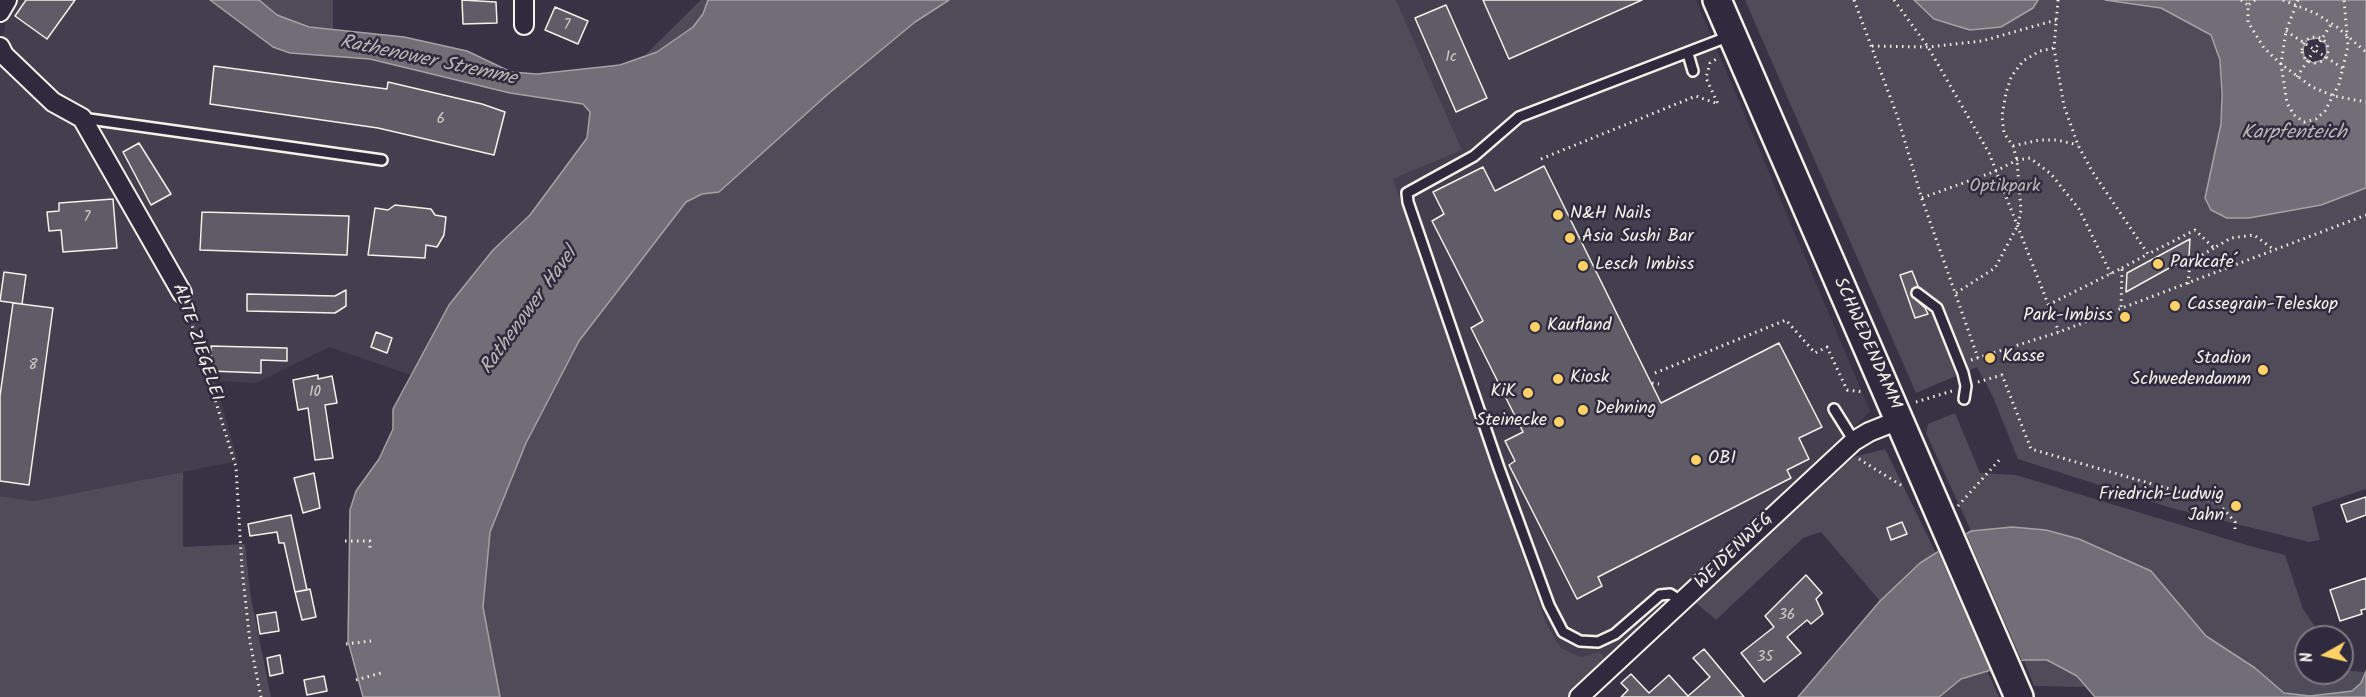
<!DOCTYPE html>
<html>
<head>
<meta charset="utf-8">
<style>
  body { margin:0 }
  #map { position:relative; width:2366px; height:697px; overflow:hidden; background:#373244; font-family:Kalam,sans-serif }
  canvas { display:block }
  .north { position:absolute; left:2294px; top:625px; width:60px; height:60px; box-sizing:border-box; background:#2f2a3d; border:2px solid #7e7a81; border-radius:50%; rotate:262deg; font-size:16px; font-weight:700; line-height:24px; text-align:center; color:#f4f1e8 }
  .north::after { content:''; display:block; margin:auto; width:21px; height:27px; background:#ffd166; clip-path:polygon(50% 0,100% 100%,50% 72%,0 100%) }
</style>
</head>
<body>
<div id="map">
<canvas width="2366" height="697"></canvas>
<div class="north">N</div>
</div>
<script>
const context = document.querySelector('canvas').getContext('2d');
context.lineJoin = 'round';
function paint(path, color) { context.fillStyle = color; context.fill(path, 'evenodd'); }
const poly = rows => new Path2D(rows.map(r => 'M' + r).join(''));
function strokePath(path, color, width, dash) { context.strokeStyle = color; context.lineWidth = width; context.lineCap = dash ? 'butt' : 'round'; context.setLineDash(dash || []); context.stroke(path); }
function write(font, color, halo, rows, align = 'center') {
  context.font = font + ' Kalam,sans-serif'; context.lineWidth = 5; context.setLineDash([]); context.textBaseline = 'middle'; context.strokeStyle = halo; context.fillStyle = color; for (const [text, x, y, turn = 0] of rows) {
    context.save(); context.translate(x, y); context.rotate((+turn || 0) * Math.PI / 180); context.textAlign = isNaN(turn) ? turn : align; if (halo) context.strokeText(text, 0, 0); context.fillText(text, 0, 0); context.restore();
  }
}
const built = poly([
  [16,0,210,0,273,47,290,53,370,59,510,93,583,104,590,112,587,138,530,215,493,251,449,305,411,375,329,347,256,383,215,381,238,461,34,501,0,496,0,37,4,32,8,12],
  [1396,0,1696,0,1870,411,1818,464,1607,661,1582,657,1561,648,1546,623,1392,178,1462,150]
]);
const green = poly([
  [259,0,333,0,333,31,296,24,277,15],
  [701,0,708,0,703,14,693,27,657,52,645,55],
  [949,0,1396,0,1462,150,1393,179,1546,623,1561,648,1582,657,1600,652,1607,661,1569,697,500,697,483,607,490,532,526,443,579,341,686,202,702,194,719,192,828,94,915,22],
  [1745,0,1914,0,1934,19,2033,8,2038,0,2105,0,2161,8,2211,35,2220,60,2221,124,2205,198,2227,218,2249,218,2321,205,2366,188,2366,489,2312,507,2320,540,2309,542,2168,507,2018,459,1993,397,1977,367,1916,393],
  [1955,413,1980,473,2016,475,2250,546,2285,555,2303,609,2322,637,2306,637,2306,673,2342,673,2342,670,2364,672,2361,683,2352,691,2310,696,2284,693,2255,668,2206,636,2151,571,2079,539,2046,530,2012,527,1971,531,1926,433,1928,424],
  [1885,449,1936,553,1920,563,1880,601,1821,532,1803,538,1716,620,1694,601,1854,457],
  [183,472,183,547,245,544,250,592,271,697,0,697,0,496,34,501],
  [2047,659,2077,676,2085,687,2034,686,2024,660],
  [1987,670,1999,697,1939,697,1961,679]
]);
const water = poly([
  [210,0,259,0,277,15,309,27,404,37,467,51,511,72,537,74,620,65,657,52,693,27,703,14,708,0,949,0,915,22,828,94,719,192,702,194,686,202,579,341,526,443,490,532,483,607,500,697,363,697,348,641,350,510,356,491,379,459,393,429,393,409,449,305,493,250,530,215,587,138,590,112,583,104,510,93,370,59,290,53,273,47,210,0],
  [1914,0,2038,0,2033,8,2001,27,1970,30,1934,19,1914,0],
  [2105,0,2366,0,2366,188,2321,205,2249,218,2227,218,2211,210,2205,198,2221,124,2222,95,2220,60,2211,35,2161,8,2105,0],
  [2317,38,2326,44,2327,53,2323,60,2313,63,2304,57,2303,48,2307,40,2317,38],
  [2012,527,2046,530,2079,539,2151,571,2206,636,2255,668,2284,693,2310,696,2352,691,2361,683,2366,671,2366,697,2095,697,2077,676,2047,660,2024,660,1961,679,1939,697,1798,697,1880,601,1920,563,1971,531,2012,527]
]);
const pier = poly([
  [1965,531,2023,664,1991,673,1937,549]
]);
const building = poly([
  [26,0,75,0,47,39,15,16,26,0],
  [462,0,496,2,497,23,463,24,462,0],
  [1483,0,1642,0,1509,59,1483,0],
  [1446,5,1487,98,1456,112,1415,18,1446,5],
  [555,7,588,21,578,44,545,30,555,7],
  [214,66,387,89,388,82,482,104,505,112,494,155,378,128,210,104,214,66],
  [139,143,171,194,151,205,123,152,139,143],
  [1544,166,1661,403,1779,343,1822,427,1799,438,1809,459,1787,470,1791,478,1598,577,1602,586,1577,599,1509,465,1515,461,1505,441,1523,432,1471,328,1483,321,1432,221,1444,214,1433,192,1483,167,1495,191,1544,166],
  [113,199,117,248,63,252,61,230,49,231,47,212,59,211,59,203,113,199],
  [395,205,431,209,435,215,446,217,444,235,437,247,426,245,425,258,368,255,375,208,388,210,395,205],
  [202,212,349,216,347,255,200,250,202,212],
  [2190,239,2189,257,2126,292,2127,273,2190,239],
  [1912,271,1918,286,1912,289,1911,295,1925,308,1928,314,1915,318,1900,275,1912,271],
  [4,272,26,275,22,304,0,301,4,272],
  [346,290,346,306,335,313,247,311,247,294,335,296,346,290],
  [13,303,53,308,29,485,0,481,0,396,13,303],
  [376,332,392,338,387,353,371,347,376,332],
  [211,346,287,348,287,361,261,360,261,373,211,371,211,346],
  [318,375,318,379,332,376,337,403,325,405,333,458,315,460,308,408,298,410,293,380,318,375],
  [314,473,320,508,303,513,294,478,314,473],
  [2366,497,2366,515,2347,522,2341,505,2366,497],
  [291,515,307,590,295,592,284,543,279,543,277,532,250,536,248,524,291,515],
  [1902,522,1907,534,1891,540,1887,528,1902,522],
  [1806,575,1822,593,1816,599,1823,614,1811,624,1807,620,1787,637,1801,653,1764,682,1741,653,1774,627,1765,616,1806,575],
  [2366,578,2366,609,2361,610,2362,614,2340,621,2330,590,2366,578],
  [310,589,316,617,302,620,295,592,310,589],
  [276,612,279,631,260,634,257,615,276,612],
  [1704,649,1744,697,1621,697,1628,690,1621,683,1631,674,1649,693,1669,675,1688,696,1710,677,1693,658,1704,649],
  [280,655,283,673,270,676,267,658,280,655],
  [324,676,327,691,307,695,304,680,324,676]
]);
const path = poly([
  [1854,0,1898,118,1922,199,1978,358],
  [1894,0,1928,47,1989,153,2059,332],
  [2058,0,2054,48,2064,106,2078,145,2092,171,2148,254,2195,230,2214,248,2231,238,2254,235,2273,249],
  [2241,0,2248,5],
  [2255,0,2248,5,2248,22,2264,48,2281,64,2312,87,2334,96,2366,102],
  [2283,0,2315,13,2337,27,2366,52],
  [2298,0,2286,31,2281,64,2287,103,2294,115,2304,122,2316,119,2325,111,2339,84,2348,46,2344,0],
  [2286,31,2344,69],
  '2302 50a13 13 0 1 1 26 0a13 13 0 1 1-26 0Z',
  [1872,46,1928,47,1982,41,2056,20],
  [2297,77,2332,23],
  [2013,146,2039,140,2057,140,2078,145],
  [1541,159,1696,96,1718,104,1706,78,1710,63,1718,58],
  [1922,198,1996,171,2017,160,2030,158,2051,174,2079,209,2111,274],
  [2122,268,2148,254],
  [2188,284,2190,262,2214,248],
  [1956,293,1995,268,2018,225,2021,210,2017,160,2013,146,2004,133,2002,116,2006,93,2011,77,2023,61,2040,51,2054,48],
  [2048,305,2122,268,2121,309],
  [187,309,236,467,242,569,250,642,261,697],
  [1971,360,2059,332,2366,215],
  [1655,373,1786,320,1815,353,1827,347,1847,390,1864,392],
  [1978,382,2002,375,2031,449,2218,503,2235,522,2235,532],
  [1652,383,1659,384],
  [1916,402,1952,391],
  [1859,459,1904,487],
  [1958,506,2001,458],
  [345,541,370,541,370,551],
  [346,644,371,641],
  [356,680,381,673]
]);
const service = poly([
  [1688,54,1693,71],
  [82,118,382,160],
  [1917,293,1937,308,1963,373,1966,386,1964,399],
  [1834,409,1854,441],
  [1683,602,1670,594,1660,595,1615,634,1598,642,1580,641,1563,632,1549,605,1499,468,1408,202,1407,193,1474,156,1519,117,1730,36]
]);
const minor = poly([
  [0,12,7,0],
  [524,25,524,0],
  [0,47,4,55,53,102,82,118,182,293],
  [1579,697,1854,441,1869,432,1899,420]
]);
const secondary = poly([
  [1717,0,2019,697]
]);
const markers = [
  [1558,215,6,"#ffd166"],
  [1570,238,6,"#ffd166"],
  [2158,264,6,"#ffd166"],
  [1583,266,6,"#ffd166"],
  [2175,306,6,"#ffd166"],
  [2125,317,6,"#ffd166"],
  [1535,327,6,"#ffd166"],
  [1990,358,6,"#ffd166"],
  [2263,370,6,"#ffd166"],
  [1558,379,6,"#ffd166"],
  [1528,393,6,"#ffd166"],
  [1583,410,6,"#ffd166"],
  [1559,422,6,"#ffd166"],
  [1696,460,6,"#ffd166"],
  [2236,506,6,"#ffd166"]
];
const numberNames = [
  ["7",567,26],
  ["1c",1451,58],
  ["6",441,120],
  ["7",87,218],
  ["8",33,366],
  ["10",315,393],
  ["36",1787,616],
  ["35",1765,658]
];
const parkNames = [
  ["Optikpark",2005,188]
];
const poiNames = [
  ["N&H Nails",1570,215],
  ["Asia Sushi Bar",1582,238],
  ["Parkcafe´",2170,264],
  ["Lesch Imbiss",1595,266],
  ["Cassegrain-Teleskop",2187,306],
  ["Park-Imbiss",2113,317,"right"],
  ["Kaufland",1547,327],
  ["Kasse",2002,358],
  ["Stadion",2251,360,"right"],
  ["Schwedendamm",2251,381,"right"],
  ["Kiosk",1570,379],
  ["KiK",1516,393,"right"],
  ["Dehning",1595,410],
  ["Steinecke",1547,422,"right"],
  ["OBI",1708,460],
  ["Friedrich-Ludwig",2224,496,"right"],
  ["Jahn",2224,517,"right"]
];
const streetNames = [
  ["ALTE ZIEGELEI",196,343,71],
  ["SCHWEDENDAMM",1866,344,66],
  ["WEIDENWEG",1735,552,-44]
];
const waterNames = [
  ["Rathenower Stremme",428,62,12],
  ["Karpfenteich",2294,135],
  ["Rathenower Havel",530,312,-54]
];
paint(built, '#433f4e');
paint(green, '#504b59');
paint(water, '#726e77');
strokePath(water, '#a6a2a4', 1.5);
paint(pier, '#373244');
paint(building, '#5f5c67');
strokePath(building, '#f4f1e8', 1.5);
strokePath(service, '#f4f1e8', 14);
strokePath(minor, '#f4f1e8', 22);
strokePath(secondary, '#f4f1e8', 32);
strokePath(path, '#f4f1e8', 3, [1.5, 4.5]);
strokePath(service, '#2f2a3d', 9);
strokePath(minor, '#2f2a3d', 18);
strokePath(secondary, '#2f2a3d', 27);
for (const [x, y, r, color] of markers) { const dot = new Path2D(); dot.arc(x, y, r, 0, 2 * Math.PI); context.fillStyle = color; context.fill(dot); strokePath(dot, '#2f2a3d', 2); }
write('15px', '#cfccc8', null, numberNames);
write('18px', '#bbb7b6', '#2f2a3d', parkNames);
write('18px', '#f4f1e8', '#2f2a3d', poiNames, 'left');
write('18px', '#f4f1e8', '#2f2a3d', streetNames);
write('italic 20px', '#bab6b5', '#2f2a3d', waterNames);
</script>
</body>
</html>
